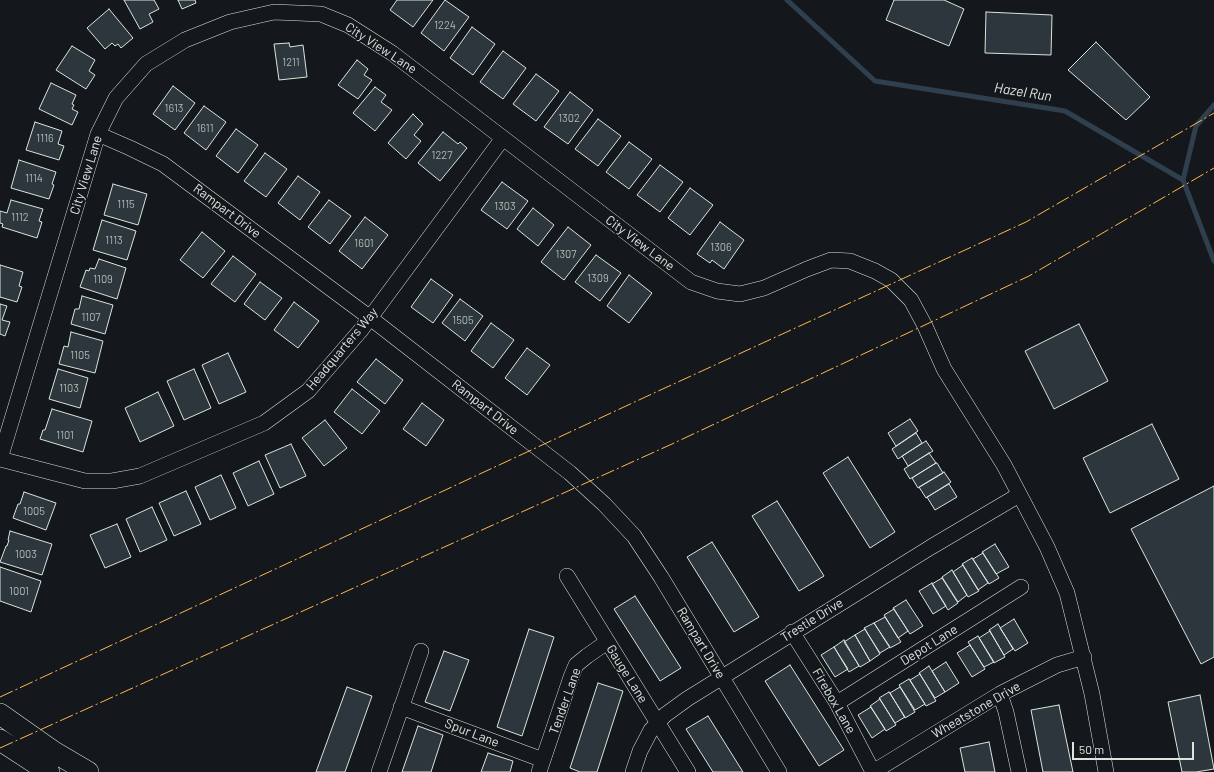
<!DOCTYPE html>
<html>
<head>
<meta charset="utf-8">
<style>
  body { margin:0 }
  #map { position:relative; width:1214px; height:772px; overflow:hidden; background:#14181c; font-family:Barlow,sans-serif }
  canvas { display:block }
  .scale { position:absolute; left:1072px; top:742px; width:122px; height:18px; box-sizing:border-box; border:2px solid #d8e6dc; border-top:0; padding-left:5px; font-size:12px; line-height:14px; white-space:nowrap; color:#d8e6dc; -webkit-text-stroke:3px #14181c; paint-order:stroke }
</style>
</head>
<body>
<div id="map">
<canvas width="1214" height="772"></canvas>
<div class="scale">50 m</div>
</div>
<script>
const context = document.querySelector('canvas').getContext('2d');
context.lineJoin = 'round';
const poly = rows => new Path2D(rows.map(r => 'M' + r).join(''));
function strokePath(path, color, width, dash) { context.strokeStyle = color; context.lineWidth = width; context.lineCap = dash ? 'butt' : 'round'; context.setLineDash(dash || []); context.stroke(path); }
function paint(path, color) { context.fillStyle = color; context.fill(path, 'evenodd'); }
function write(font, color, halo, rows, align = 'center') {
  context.font = font + ' Barlow,sans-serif'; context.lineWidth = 3; context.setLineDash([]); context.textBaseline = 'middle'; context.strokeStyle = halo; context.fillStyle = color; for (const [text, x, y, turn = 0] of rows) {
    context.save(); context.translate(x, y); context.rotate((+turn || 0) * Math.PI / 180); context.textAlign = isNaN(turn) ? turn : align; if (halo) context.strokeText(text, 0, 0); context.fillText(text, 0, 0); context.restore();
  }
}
const stream = poly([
  [787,0,875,81,1065,111,1183,180,1214,261],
  [1183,180,1196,126,1214,105]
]);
const building = poly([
  [124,0,154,0,159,9,149,14,153,22,140,29,124,0],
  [178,0,195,0,196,3,182,9,178,0],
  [397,0,433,0,413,27,390,10,397,0],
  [445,0,469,17,444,51,421,33,445,0],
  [894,0,944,0,964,9,949,46,886,20,894,0],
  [109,9,133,38,121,48,118,44,115,46,112,43,105,49,87,28,109,9],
  [986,12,1052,15,1051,55,985,53,986,12],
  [472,27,495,44,473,75,450,58,472,27],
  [1096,42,1150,97,1126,120,1068,70,1096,42],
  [289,43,290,47,303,45,307,77,279,80,274,44,289,43],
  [72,46,95,60,89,71,95,75,86,89,56,70,72,46],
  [503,51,526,68,503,99,480,82,503,51],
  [357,60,368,69,364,75,372,80,358,99,338,85,357,60],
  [536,74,559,91,536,121,513,104,536,74],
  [51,83,76,95,72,104,74,105,72,109,78,112,72,125,39,109,51,83],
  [173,86,195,103,175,130,153,114,173,86],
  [375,87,386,95,381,102,392,110,375,131,353,113,375,87],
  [570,92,593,110,568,144,544,127,570,92],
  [204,106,226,122,206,150,184,133,204,106],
  [413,114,423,124,414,135,421,141,406,159,388,143,413,114],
  [598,119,621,136,598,166,575,149,598,119],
  [35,122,62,131,58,144,64,146,59,160,26,150,35,122],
  [236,129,258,145,238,173,216,156,236,129],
  [443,132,458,144,460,142,467,148,440,181,418,163,443,132],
  [629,142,652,159,629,189,606,172,629,142],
  [265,153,287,169,266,197,244,181,265,153],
  [19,160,56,172,52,184,54,185,49,199,11,188,19,160],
  [660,165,683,182,660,212,637,195,660,165],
  [298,176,320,192,300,220,278,203,298,176],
  [502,182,528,201,507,229,481,210,502,182],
  [113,184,147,194,138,225,104,215,113,184],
  [690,188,713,205,690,235,668,218,690,188],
  [11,200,43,209,39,221,42,222,37,238,2,227,3,224,0,223,0,211,7,213,11,200],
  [329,200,351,216,330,244,308,227,329,200],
  [533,208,554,225,538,246,517,229,533,208],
  [365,217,388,235,362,269,339,251,365,217],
  [102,220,136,231,127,260,93,250,102,220],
  [720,222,744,240,724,269,712,260,710,263,697,254,720,222],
  [568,227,591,245,564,280,541,262,568,227],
  [202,232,225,251,203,278,180,260,202,232],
  [596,255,621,273,600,301,575,282,596,255],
  [233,256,256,274,235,302,211,284,233,256],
  [99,259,126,268,117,299,80,287,86,270,89,271,90,268,95,269,99,259],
  [0,265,23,272,19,286,22,287,17,302,0,297,0,265],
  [629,275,652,293,629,323,607,306,629,275],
  [431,279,453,295,433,323,411,307,431,279],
  [260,282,282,298,265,320,244,304,260,282],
  [82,296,113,305,105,334,71,324,75,309,79,309,82,296],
  [460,299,483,316,465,341,442,323,460,299],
  [294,302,319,321,298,348,274,330,294,302],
  [0,304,7,306,2,320,10,322,5,336,0,334,0,304],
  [491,323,514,340,493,368,471,351,491,323],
  [1079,324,1108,381,1054,409,1025,351,1079,324],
  [71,332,103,341,95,373,59,364,64,346,68,347,71,332],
  [527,348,550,365,527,395,505,378,527,348],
  [228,353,246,392,219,404,202,365,228,353],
  [376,359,403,380,385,404,357,382,376,359],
  [58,369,88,378,80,408,49,399,58,369],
  [194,369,211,408,184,420,167,381,194,369],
  [352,389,380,411,362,434,334,412,352,389],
  [158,392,174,426,140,442,125,408,158,392],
  [422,403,444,420,426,446,403,429,422,403],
  [52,409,92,421,83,452,40,439,43,430,45,430,52,409],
  [910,419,918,431,896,446,888,433,910,419],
  [325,420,347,448,324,466,302,438,325,420],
  [1152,424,1179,479,1110,513,1083,458,1152,424],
  [916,433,922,443,898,459,892,449,916,433],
  [926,441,933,451,908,466,902,456,926,441],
  [291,444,306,476,280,488,265,455,291,444],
  [929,453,936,463,910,479,904,469,929,453],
  [848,457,895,532,870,548,823,473,848,457],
  [259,461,274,494,248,506,233,473,259,461],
  [936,463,937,463,943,473,918,488,912,478,936,463],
  [944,472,951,482,926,498,919,487,944,472],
  [221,475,236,508,210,520,195,487,221,475],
  [949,484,957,497,935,510,927,497,949,484],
  [1214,486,1214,657,1201,664,1131,529,1214,486],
  [186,491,201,524,174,536,159,503,186,491],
  [24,492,56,503,46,530,13,518,18,504,20,504,24,492],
  [777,501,824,576,799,591,752,516,777,501],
  [152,507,167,540,140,552,126,519,152,507],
  [117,524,131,557,105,568,90,535,117,524],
  [10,531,52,544,42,575,0,562,6,546,7,546,9,540,8,540,10,531],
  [712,542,759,617,734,632,687,557,712,542],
  [995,544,1009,567,996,574,982,552,995,544],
  [983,553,999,578,989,584,973,559,983,553],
  [972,558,988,583,978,590,962,564,972,558],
  [963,565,979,591,968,597,953,572,963,565],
  [0,567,41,581,31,612,0,601,0,567],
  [952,570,967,595,958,602,942,577,952,570],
  [942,578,958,603,948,610,932,584,942,578],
  [932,583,946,606,933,614,919,591,932,583],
  [635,596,681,668,660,681,614,609,635,596],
  [906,600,923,626,910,634,893,608,906,600],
  [894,609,908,631,898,638,884,615,894,609],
  [885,617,901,642,890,648,874,623,885,617],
  [1014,619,1028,643,1015,651,1000,628,1014,619],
  [874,623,890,647,880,653,864,628,874,623],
  [998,624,1013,649,1004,655,989,630,998,624],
  [529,629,554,637,522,736,497,727,529,629],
  [865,629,880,654,870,661,855,635,865,629],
  [990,631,1005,657,994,663,979,638,990,631],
  [855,635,870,661,860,667,844,642,855,635],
  [978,636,994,662,984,667,968,642,978,636],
  [844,640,859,666,849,672,834,647,844,640],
  [970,645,985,669,972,677,957,653,970,645],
  [834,647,848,669,835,677,821,655,834,647],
  [444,651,469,660,450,711,425,702,444,651],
  [946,662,959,683,945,692,932,671,946,662],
  [790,665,844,750,819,766,765,681,790,665],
  [929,666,945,692,935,698,919,673,929,666],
  [920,674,936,701,926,706,910,680,920,674],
  [909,679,925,704,915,710,899,685,909,679],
  [598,683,623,691,597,772,580,772,570,768,598,683],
  [347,687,372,696,345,772,316,772,347,687],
  [900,687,915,712,905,718,890,693,900,687],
  [889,692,905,717,895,723,879,698,889,692],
  [1200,695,1214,769,1196,772,1182,772,1168,702,1200,695],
  [880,699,896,725,886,731,870,706,880,699],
  [1059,705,1073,772,1043,772,1031,710,1059,705],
  [871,707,885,729,872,738,858,715,871,707],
  [708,716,743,772,713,772,686,729,708,716],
  [418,726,443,735,431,772,402,772,418,726],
  [989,742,995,772,965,772,960,748,989,742],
  [488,753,513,761,510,772,481,772,488,753]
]);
const street = poly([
  [98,134,130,148,163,164,369,317,570,473,604,504,634,536,661,577,779,772],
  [0,459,98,134,116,98,146,64,185,40,230,22,274,12,321,14,348,25,392,53,691,282,717,291,740,294,764,288,807,269,831,260,850,261,875,271,891,280,911,300,925,326,944,369,1004,465,1047,547,1067,593,1092,694,1106,772],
  [0,459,85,481,112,481,140,476,264,423,308,391,361,330,503,138],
  [567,576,688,772],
  [792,632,837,703,873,772],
  [1000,694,1006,712,1019,772],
  [837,703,1021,587],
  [401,707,543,760],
  [379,772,421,651],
  [539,772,571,677,576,665,587,656,607,642],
  [633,772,640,751,651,730,665,715,687,699,931,547,1019,495],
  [873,772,1000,694,1057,665,1084,657]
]);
const secondary = poly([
  [0,714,54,752,88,772],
  [0,740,49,772]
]);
const power = poly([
  [0,697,654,393,1026,222,1214,113],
  [0,748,672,444,1029,276,1214,168]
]);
const numberNames = [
  ["1224",445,25],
  ["1211",291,62],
  ["1613",174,108],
  ["1302",569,118],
  ["1611",205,128],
  ["1116",45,138],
  ["1227",442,155],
  ["1114",34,178],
  ["1115",126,204],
  ["1303",505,206],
  ["1112",20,217],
  ["1113",114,240],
  ["1601",364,243],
  ["1306",721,247],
  ["1307",566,254],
  ["1309",598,278],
  ["1109",103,279],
  ["1107",91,317],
  ["1505",463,320],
  ["1105",80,355],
  ["1103",69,388],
  ["1101",65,435],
  ["1005",34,511],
  ["1003",26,554],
  ["1001",19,591]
];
const streetNames = [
  ["City View Lane",381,48,33],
  ["City View Lane",86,175,-73],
  ["Rampart Drive",227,211,37],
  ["City View Lane",640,243,37],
  ["Headquarters Way",342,349,-50],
  ["Rampart Drive",485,407,38],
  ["Trestle Drive",812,620,-32],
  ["Rampart Drive",701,643,59],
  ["Depot Lane",929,645,-32],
  ["Gauge Lane",627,674,58],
  ["Tender Lane",565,701,-70],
  ["Firebox Lane",834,701,60],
  ["Wheatstone Drive",976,710,-30],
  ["Spur Lane",472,733,21]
];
const waterNames = [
  ["Hazel Run",1023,92,9]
];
strokePath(stream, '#2f3f4d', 5);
paint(building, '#2c363c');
strokePath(building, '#d8e6dc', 1);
strokePath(street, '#d8e6dc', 16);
strokePath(secondary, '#d8e6dc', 22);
strokePath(street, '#14181c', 15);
strokePath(secondary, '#14181c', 21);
strokePath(power, '#ffb74d', 1, [14, 3, 2, 3]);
write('11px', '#adbab4', null, numberNames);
write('13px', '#d8e6dc', '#14181c', streetNames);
write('italic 14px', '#d8e6dc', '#14181c', waterNames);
</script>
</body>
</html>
